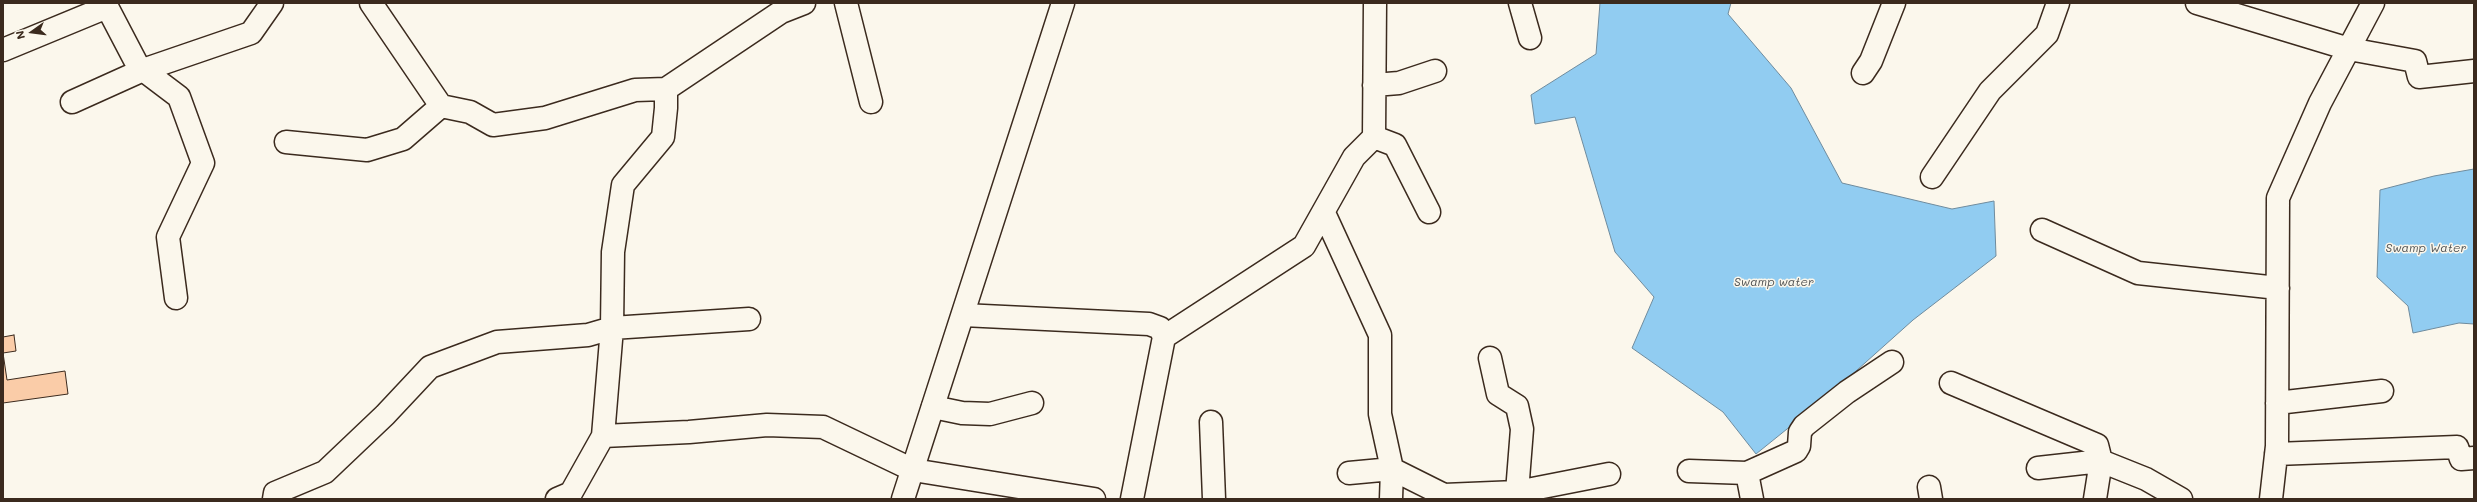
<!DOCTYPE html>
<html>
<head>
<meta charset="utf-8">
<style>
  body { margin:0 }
  #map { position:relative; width:2477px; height:502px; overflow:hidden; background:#fbf7ec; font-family:Mali,sans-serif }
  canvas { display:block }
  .frame { position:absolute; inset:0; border:4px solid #3b2a1e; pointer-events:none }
  .north { position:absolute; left:12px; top:12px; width:40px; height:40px; -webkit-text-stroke:3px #fbf7ec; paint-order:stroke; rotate:256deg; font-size:11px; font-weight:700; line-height:16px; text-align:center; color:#3b2a1e }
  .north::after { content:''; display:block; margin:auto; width:14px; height:18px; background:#3b2a1e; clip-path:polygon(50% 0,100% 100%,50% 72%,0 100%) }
</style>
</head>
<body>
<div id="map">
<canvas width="2477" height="502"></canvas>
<div class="frame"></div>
<div class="north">N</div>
</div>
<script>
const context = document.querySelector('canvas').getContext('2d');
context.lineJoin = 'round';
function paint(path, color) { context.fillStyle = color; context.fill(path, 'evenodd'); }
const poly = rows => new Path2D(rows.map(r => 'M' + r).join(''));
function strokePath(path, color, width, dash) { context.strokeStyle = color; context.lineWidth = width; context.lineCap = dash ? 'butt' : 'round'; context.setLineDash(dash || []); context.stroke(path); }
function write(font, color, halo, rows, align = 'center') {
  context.font = font + ' Mali,sans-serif'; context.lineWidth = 3; context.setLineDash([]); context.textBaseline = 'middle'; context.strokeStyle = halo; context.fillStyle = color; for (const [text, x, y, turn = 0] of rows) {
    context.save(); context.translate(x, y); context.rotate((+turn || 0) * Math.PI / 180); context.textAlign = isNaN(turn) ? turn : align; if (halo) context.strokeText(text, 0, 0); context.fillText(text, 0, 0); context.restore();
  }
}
const water = poly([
  [1600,3,1731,3,1728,14,1791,88,1842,183,1952,209,1994,201,1996,256,1913,320,1828,396,1756,454,1723,412,1632,348,1654,297,1615,252,1575,117,1535,124,1531,95,1596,54,1600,3],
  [2474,169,2474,324,2459,323,2413,333,2408,306,2377,277,2380,190,2434,176,2474,169]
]);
const building = poly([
  [14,335,16,351,3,353,7,380,65,371,68,394,3,403,3,337,14,335]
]);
const minor = poly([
  [105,3,138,66,179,97,203,163,168,237,176,298],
  [371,3,441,106,470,112,493,125,545,118,635,90,666,89,781,12,804,3],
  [846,3,871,102],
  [1520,3,1530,38],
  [2197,3,2349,49,2415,61,2419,77,2474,71],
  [3,50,107,7],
  [1863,73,1871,61,1894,3],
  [1374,85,1399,83,1435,71],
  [72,102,143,70,251,33,272,3],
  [1374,137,1395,145,1429,212],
  [286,142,367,150,403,139,441,106],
  [1932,177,1990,91,2047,34,2058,3],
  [1324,213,1380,335,1380,414,1392,469,1391,499],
  [2042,230,2138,273,2278,288],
  [963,315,1149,324,1160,328,1164,337,1132,499],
  [1164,337,1304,246,1354,157,1374,137,1375,3],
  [1490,358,1498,394,1517,406,1522,429,1517,492],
  [1951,383,2097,445,2101,461,2095,499],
  [2277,403,2382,391],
  [933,407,962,413,990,414,1032,403],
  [1211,422,1214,499],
  [603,436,689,432,767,425,823,427,913,470,1094,499],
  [2276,454,2457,447,2461,459,2474,458],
  [2038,468,2101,461,2146,479,2181,499],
  [1689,471,1747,473,1796,451,1799,446,1800,432,1804,426,1847,392,1892,362],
  [1349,473,1392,469,1444,495,1517,492,1609,474],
  [1747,473,1752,499],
  [1929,487,1931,499],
  [274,499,275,493,325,472,385,415,430,367,497,342,588,335,612,328,749,319],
  [557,499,571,493,603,436,612,328,613,252,623,185,663,137,666,108,666,89],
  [2271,499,2277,446,2278,198,2320,103,2373,3]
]);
const secondary = poly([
  [903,499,1063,3]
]);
const waterNames = [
  ["Swamp Water",2426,248],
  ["Swamp water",1774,282]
];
paint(water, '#91ccf1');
strokePath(water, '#6f8b9d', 1);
paint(building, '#facca8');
strokePath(building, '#3b2a1e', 1);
strokePath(minor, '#3b2a1e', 25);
strokePath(secondary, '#3b2a1e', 25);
strokePath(minor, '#fbf7ec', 22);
strokePath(secondary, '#fbf7ec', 22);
write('italic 12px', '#505253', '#fbf7ec', waterNames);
</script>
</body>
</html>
